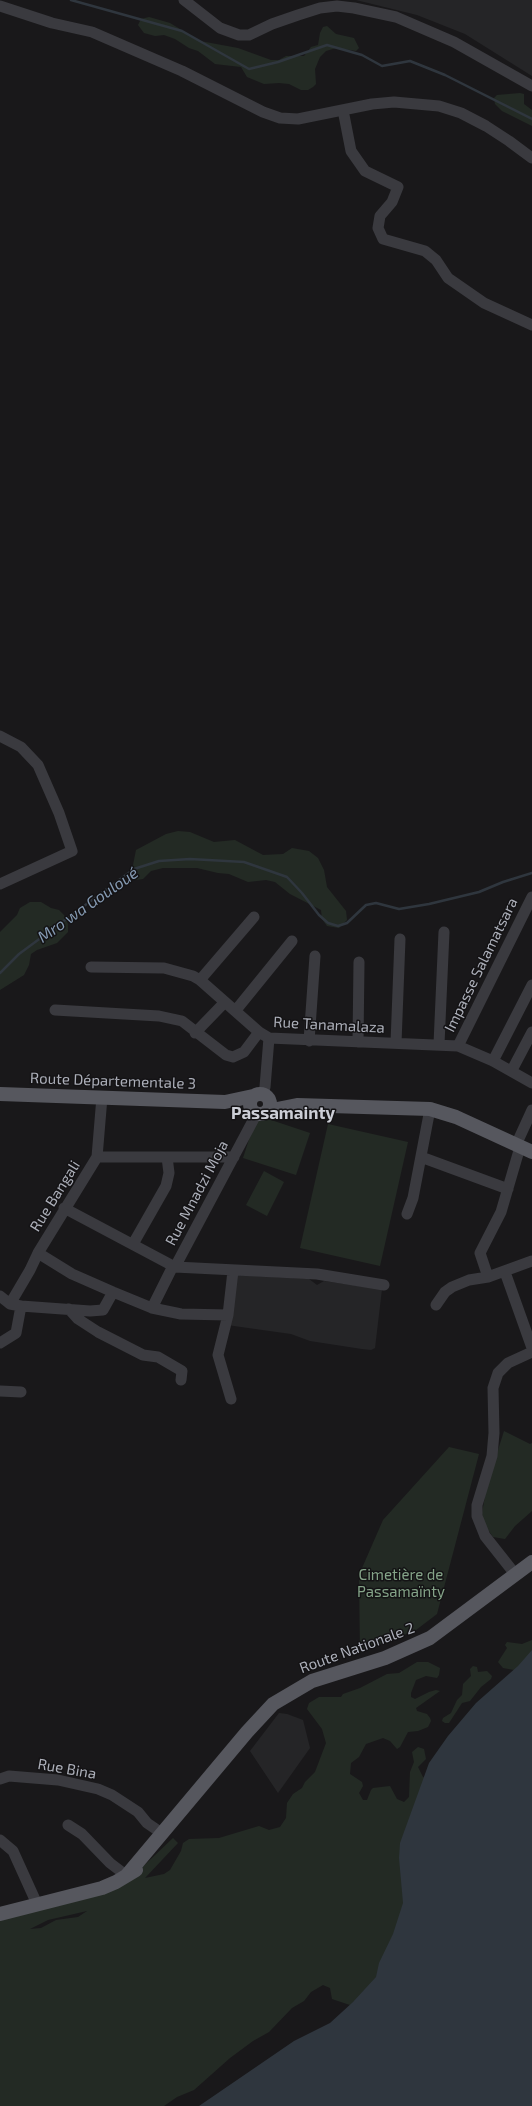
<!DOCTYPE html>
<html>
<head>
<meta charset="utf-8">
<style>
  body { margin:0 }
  canvas { display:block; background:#19181a }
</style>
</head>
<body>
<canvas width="532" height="2106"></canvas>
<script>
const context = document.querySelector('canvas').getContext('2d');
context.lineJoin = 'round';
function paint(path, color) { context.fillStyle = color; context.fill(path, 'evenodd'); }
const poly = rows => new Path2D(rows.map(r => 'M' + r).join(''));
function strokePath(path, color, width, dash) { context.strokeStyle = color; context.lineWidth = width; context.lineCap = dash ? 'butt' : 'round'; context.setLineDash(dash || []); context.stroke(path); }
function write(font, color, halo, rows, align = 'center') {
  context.font = font + ' "Exo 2",sans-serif'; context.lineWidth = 3; context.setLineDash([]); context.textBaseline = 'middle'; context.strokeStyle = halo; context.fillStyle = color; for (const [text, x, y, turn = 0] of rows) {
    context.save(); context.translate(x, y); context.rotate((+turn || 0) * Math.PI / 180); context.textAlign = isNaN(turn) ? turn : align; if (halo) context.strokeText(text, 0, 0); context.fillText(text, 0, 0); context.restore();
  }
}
const built = poly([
  [356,0,532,0,532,76,465,34,417,15],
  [236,1275,309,1279,317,1285,324,1281,382,1289,375,1348,371,1350,362,1349,310,1341,291,1334,227,1325],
  [279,1713,287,1714,303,1720,310,1748,278,1793,250,1751]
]);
const green = poly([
  [149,17,170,23,200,41,238,48,271,60,279,60,286,56,304,56,311,47,318,45,320,33,323,27,327,26,336,34,354,38,359,48,356,51,336,48,326,51,320,57,315,69,316,84,313,87,308,90,301,90,289,84,279,83,264,84,247,77,241,67,215,64,198,51,189,48,175,39,164,35,155,36,144,33,138,25,141,19],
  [520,93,524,94,524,104,532,110,532,126,502,111,495,104,494,98,497,95],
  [178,831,190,832,214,842,235,840,263,855,283,854,292,848,309,851,318,858,324,870,327,887,346,911,347,920,339,928,327,926,322,919,321,910,290,894,275,882,266,880,248,882,229,874,218,873,197,868,163,868,151,871,143,879,136,880,131,875,136,850,166,834],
  [30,902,41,902,51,908,59,910,64,915,68,924,68,932,57,943,37,950,31,954,29,965,24,975,0,990,0,932,17,915,20,908],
  [268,1119,310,1133,296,1175,243,1158,255,1121],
  [328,1124,408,1142,380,1266,300,1248],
  [264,1171,284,1182,267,1216,246,1205],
  [504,1431,530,1444,532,1443,532,1511,515,1526,505,1539,493,1537,484,1524,482,1513,487,1485],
  [449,1447,479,1454,437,1614,416,1630,360,1653,359,1575,383,1520],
  [532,1640,532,1683,514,1670,503,1668,498,1662,507,1648,505,1645,507,1642,522,1644],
  [417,1662,428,1662,440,1668,439,1675,437,1678,426,1676,416,1680,411,1693,411,1697,415,1699,429,1692,436,1690,440,1691,416,1708,417,1711,427,1714,430,1718,431,1721,428,1727,418,1731,408,1732,400,1747,397,1749,390,1741,383,1738,366,1744,359,1757,351,1763,350,1774,362,1782,363,1786,359,1793,363,1800,367,1800,371,1790,373,1788,390,1786,397,1799,404,1802,409,1797,410,1772,414,1762,412,1752,418,1747,424,1749,426,1759,418,1767,423,1777,427,1778,509,1863,350,2005,332,1999,330,1988,323,1985,311,1992,304,2001,292,2008,269,2032,253,2041,230,2058,194,2090,177,2097,164,2106,0,2106,0,1920,133,1876,173,1838,178,1843,145,1878,164,1874,170,1870,181,1851,183,1843,189,1839,219,1838,259,1826,269,1830,280,1827,286,1818,287,1803,293,1794,302,1788,305,1782,315,1772,326,1743,322,1729,307,1709,309,1703,319,1697,341,1697,343,1694,360,1688,387,1674,399,1673],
  [87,1911,78,1917,56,1920,41,1928,30,1929,48,1920],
  [473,1666,477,1667,478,1672,487,1671,492,1676,491,1679,481,1687,470,1701,462,1703,449,1723,445,1723,442,1721,443,1718,451,1713,457,1700,462,1695,463,1684,471,1676,470,1669]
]);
const water = poly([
  [532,1650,532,2106,199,2106,294,2041,330,2023,353,2002,376,1977,379,1963,393,1934,403,1903,399,1858,400,1843,429,1763,448,1736,476,1703,518,1666]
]);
const stream = poly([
  [71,0,182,31,249,69,278,62,327,45,362,55,382,66,410,61,445,75,532,119],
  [0,973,19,954,134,869,159,861,190,859,244,862,287,877,302,893,319,915,328,923,338,926,347,923,366,905,376,903,399,909,429,904,479,892,503,882,532,873]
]);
const minor = poly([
  [184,0,220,28,239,35,249,35,272,24,298,15,320,8,337,6,354,8,396,17,454,42,532,86],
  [0,6,52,23,92,32,182,71,263,112,280,118,298,119,372,104,394,102,439,106,461,113,486,126,509,141,532,158],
  [343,110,351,151,365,171,398,187,392,202,380,216,378,228,383,239,425,251,436,260,448,278,484,303,532,325],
  [0,736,21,747,38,765,59,813,72,851,0,884],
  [91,967,164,968,193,976,200,980,259,1032,269,1038,458,1046,493,1061,532,1083],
  [200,980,254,917],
  [55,1010,159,1016,182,1021,226,1055,233,1057,244,1052,259,1032],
  [236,1010,292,941],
  [195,1033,225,1002],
  [309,1041,315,956],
  [358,1042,359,962],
  [396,1043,400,939],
  [439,1044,444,932],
  [458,1046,532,897],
  [493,1061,532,985],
  [512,1070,532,1032],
  [263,1094,265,1087,269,1038],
  [516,1145,532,1110],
  [97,1157,234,1157],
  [421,1157,508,1189],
  [64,1208,175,1267,317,1274,384,1285],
  [407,1214,413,1198,430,1109],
  [133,1244,166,1186,169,1173,167,1157],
  [38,1253,72,1274,113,1292,152,1308,181,1314,228,1315,233,1271],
  [505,1272,532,1348],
  [488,1277,480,1253,501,1212,520,1147],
  [0,1296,10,1304,21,1306,90,1311,103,1310,113,1292],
  [10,1304,30,1270,38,1253,97,1157,102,1097],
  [436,1305,445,1292,452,1287,469,1280,488,1277,532,1261],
  [152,1308,172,1268,175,1267,257,1113],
  [69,1309,78,1319,98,1332,143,1355,158,1357,182,1371,181,1380],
  [228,1315,218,1355,231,1399],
  [0,1343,16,1333,21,1306],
  [0,1391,21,1392],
  [515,1574,485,1536,477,1516,477,1505,492,1456,494,1433,493,1388,498,1373,508,1363,532,1352],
  [0,1779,9,1776,58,1780,98,1789,112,1795,138,1812,147,1823,163,1834],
  [68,1825,82,1834,110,1863,127,1876],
  [0,1840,13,1851,37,1904]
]);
const major = poly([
  [0,1094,225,1102,253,1096],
  '250 1104a10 10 0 1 1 20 0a10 10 0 1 1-20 0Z',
  [267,1111,297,1105,430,1109,456,1117,532,1152],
  [127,1875,247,1732,273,1704,312,1681,385,1658,430,1638,532,1562],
  [0,1914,102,1888,116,1882,136,1870]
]);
const streetNames = [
  ["Impasse Salamatsara",481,965,-64],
  ["Rue Tanamalaza",329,1025,3],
  ["Route Départementale 3",113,1081,2],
  ["Rue Mnadzi Moja",197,1193,-62],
  ["Rue Bangali",55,1196,-58],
  ["Route Nationale 2",357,1648,-20],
  ["Rue Bina",67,1769,10]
];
const parkNames = [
  ["Cimetière de",401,1575],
  ["Passamaïnty",401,1592]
];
const waterNames = [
  ["Mro wa Gouloué",88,905,-35]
];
const quarterNames = [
  ["Passamainty",283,1113]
];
paint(built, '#252527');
paint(green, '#232a24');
paint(water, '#2f363e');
strokePath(stream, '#2f363e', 2.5);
strokePath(minor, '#3a3a3f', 11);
strokePath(major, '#56575e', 14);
write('15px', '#acafb9', '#141315', streetNames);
write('15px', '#84a388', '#141315', parkNames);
write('italic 16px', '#859ab2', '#141315', waterNames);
write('bold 17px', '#ccced6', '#141315', quarterNames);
</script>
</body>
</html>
